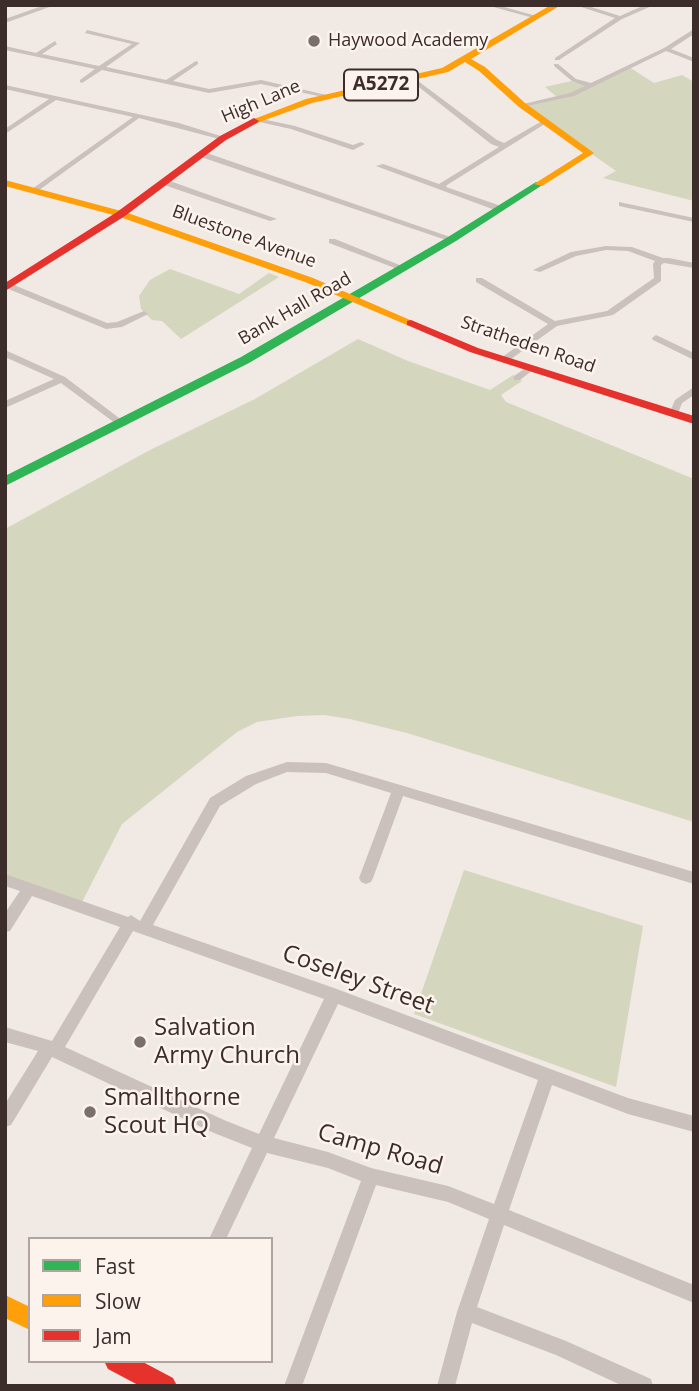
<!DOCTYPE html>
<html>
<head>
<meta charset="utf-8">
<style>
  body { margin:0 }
  #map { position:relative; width:699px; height:1391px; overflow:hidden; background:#f0e9e4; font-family:"Open Sans",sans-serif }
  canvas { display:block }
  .frame { position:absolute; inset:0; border:7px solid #3c2d2a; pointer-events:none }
  .legend { position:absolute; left:28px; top:1237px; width:245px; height:126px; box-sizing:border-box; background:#fcf3ed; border:2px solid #afa49f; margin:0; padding:9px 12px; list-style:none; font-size:21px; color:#3c2d2a }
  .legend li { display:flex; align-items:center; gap:14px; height:35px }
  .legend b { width:35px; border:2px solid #afa49f }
</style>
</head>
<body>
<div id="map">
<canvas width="699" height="1391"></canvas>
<div class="frame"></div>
<ul class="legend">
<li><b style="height:9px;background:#30b455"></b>Fast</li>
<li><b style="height:9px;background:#ff9f0a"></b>Slow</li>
<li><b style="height:9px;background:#e5322d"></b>Jam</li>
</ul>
</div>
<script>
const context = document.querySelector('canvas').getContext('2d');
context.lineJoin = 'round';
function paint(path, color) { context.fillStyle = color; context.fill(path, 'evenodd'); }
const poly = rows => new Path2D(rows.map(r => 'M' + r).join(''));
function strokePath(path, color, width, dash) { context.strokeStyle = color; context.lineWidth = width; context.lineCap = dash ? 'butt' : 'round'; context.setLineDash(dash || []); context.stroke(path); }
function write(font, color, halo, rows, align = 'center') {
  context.font = font + ' "Open Sans",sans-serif'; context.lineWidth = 5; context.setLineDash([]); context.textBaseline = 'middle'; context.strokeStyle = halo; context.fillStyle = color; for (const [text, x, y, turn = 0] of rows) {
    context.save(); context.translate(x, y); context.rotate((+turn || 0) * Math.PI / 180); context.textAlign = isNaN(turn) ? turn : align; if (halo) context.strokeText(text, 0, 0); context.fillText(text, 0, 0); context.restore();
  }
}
const green = poly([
  [629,67,654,83,682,75,694,82,694,201,603,178,616,171,522,105,557,97,545,87,571,81,589,84],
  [170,269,239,294,269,273,279,277,181,339,162,321,152,320,141,309,139,296,150,280],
  [358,339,408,361,490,390,513,375,522,381,501,395,506,402,694,479,694,822,407,733,350,719,324,715,297,716,257,722,237,732,122,824,80,906,5,879,5,529,150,450,255,399],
  [464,870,643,926,616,1087,414,1014]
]);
const street = poly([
  [45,5,55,5,5,23,5,19,45,5],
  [486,5,497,5,540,17,537,19,486,5],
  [575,5,585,5,620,16,645,5,654,5,622,19,559,60,555,60,555,58,615,18,575,5],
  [694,29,694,34,671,49,694,58,694,62,666,51,574,96,522,107,519,105,570,93,585,86,572,81,554,66,554,64,558,64,576,79,591,83,664,48,694,29],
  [87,30,140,43,106,67,166,80,196,61,198,62,198,64,173,81,209,89,261,80,331,96,328,98,261,84,209,93,102,70,82,83,80,82,80,80,95,69,5,50,5,46,36,53,55,41,57,44,42,54,99,66,132,44,85,33,87,30],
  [410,78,414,78,497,140,504,143,542,121,548,122,447,185,446,187,501,206,501,210,495,210,376,166,383,164,439,184,499,147,491,144,410,80,410,78],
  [5,85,179,123,227,138,223,140,139,118,35,193,32,193,32,189,133,117,56,100,5,134,5,129,49,99,5,89,5,85],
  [257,118,295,126,353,145,361,142,365,144,353,150,291,129,255,121,253,120,257,118],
  [198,152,204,152,456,239,449,241,198,156,198,152],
  [161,180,167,180,277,219,270,221,161,184,161,180],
  [619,202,694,218,694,222,619,206,619,202],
  [329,239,335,239,407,268,400,270,329,243,329,239],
  [606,246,632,247,663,258,669,258,694,263,694,268,664,263,661,265,661,281,613,315,557,326,507,362,501,362,501,358,548,324,476,282,476,278,482,278,555,321,607,311,654,278,653,264,655,261,628,251,606,250,576,256,540,272,533,270,571,252,606,246],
  [9,283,107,323,117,322,144,311,148,314,122,327,106,329,6,288,5,285,9,283],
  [656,335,694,353,694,360,653,340,652,338,656,335],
  [5,350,65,377,127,424,125,426,119,426,61,383,5,408,5,401,54,379,5,357,5,350],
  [530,365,535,368,533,370,520,380,514,380,514,376,530,365],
  [694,387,694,395,682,403,677,416,671,416,669,414,675,400,694,387],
  [287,762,326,763,694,872,694,884,403,796,373,878,371,882,366,884,361,882,359,878,391,793,326,773,287,772,256,784,220,806,153,925,334,988,628,1098,694,1116,694,1132,628,1114,552,1085,509,1210,694,1285,694,1303,504,1225,477,1307,566,1341,651,1379,653,1386,623,1386,556,1355,472,1323,455,1386,437,1386,457,1312,489,1219,448,1202,376,1185,302,1386,284,1386,361,1181,328,1168,267,1153,226,1239,209,1239,252,1148,214,1133,52,1057,11,1125,5,1127,5,1104,38,1051,5,1042,5,1027,52,1041,120,927,32,896,10,931,5,932,5,913,20,891,5,886,5,874,128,917,131,915,140,921,210,798,246,776,287,762],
  [133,931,324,999,259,1134,224,1120,65,1047,133,931],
  [338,1004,538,1080,494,1204,448,1186,371,1168,328,1152,274,1138,338,1004]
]);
const fast = poly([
  [536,182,544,184,456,241,249,363,5,486,5,476,241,357,448,237,536,182]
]);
const slow = poly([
  [551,5,561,5,471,59,485,67,525,103,594,153,542,186,534,184,583,153,519,107,479,71,465,62,448,72,312,103,254,124,249,121,306,99,442,68,551,5],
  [5,180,125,212,313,278,417,323,407,325,305,282,117,216,5,186,5,180],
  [5,1295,30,1307,30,1330,5,1318,5,1295]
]);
const jam = poly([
  [254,118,259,121,257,123,226,140,125,216,5,291,5,283,117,212,220,136,254,118],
  [411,320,478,348,694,416,694,424,470,352,407,325,407,321,411,320],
  [104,1361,141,1361,173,1378,177,1386,140,1386,108,1369,104,1361]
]);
const markers = [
  [314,41,7,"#7b6f6b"],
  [140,1042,7,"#7b6f6b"],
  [90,1112,7,"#7b6f6b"]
];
const farPoinames = [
  ["Haywood Academy",328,41]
];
const farStreetnames = [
  ["High Lane",261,102,-23],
  ["Bluestone Avenue",244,237,20],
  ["Bank Hall Road",295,309,-30],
  ["Stratheden Road",528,345,19]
];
const shields = [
  [381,85,74]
];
const shieldNames = [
  ["A5272",381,85]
];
const nearStreetnames = [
  ["Coseley Street",358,980,20],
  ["Camp Road",380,1150,16]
];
const nearPoinames = [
  ["Salvation",154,1028],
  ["Army Church",154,1056],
  ["Smallthorne",104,1098],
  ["Scout HQ",104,1126]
];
paint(green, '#d4d6bd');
paint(street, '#cac1bc');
paint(fast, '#30b455');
paint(slow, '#ff9f0a');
paint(jam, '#e5322d');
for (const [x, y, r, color] of markers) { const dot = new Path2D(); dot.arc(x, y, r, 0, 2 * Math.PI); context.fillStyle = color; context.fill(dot); strokePath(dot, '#fcf3ed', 2.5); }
write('18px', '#3c2d2a', '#fcf3ed', farPoinames, 'left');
write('18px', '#3c2d2a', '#fcf3ed', farStreetnames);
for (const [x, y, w] of shields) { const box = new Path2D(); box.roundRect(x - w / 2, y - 15.5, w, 31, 5); context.fillStyle = '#fcf3ed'; context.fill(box); strokePath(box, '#3c2d2a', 2); }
write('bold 19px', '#3c2d2a', null, shieldNames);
write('24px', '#3c2d2a', '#fcf3ed', nearStreetnames);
write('24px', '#3c2d2a', '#fcf3ed', nearPoinames, 'left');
</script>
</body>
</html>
